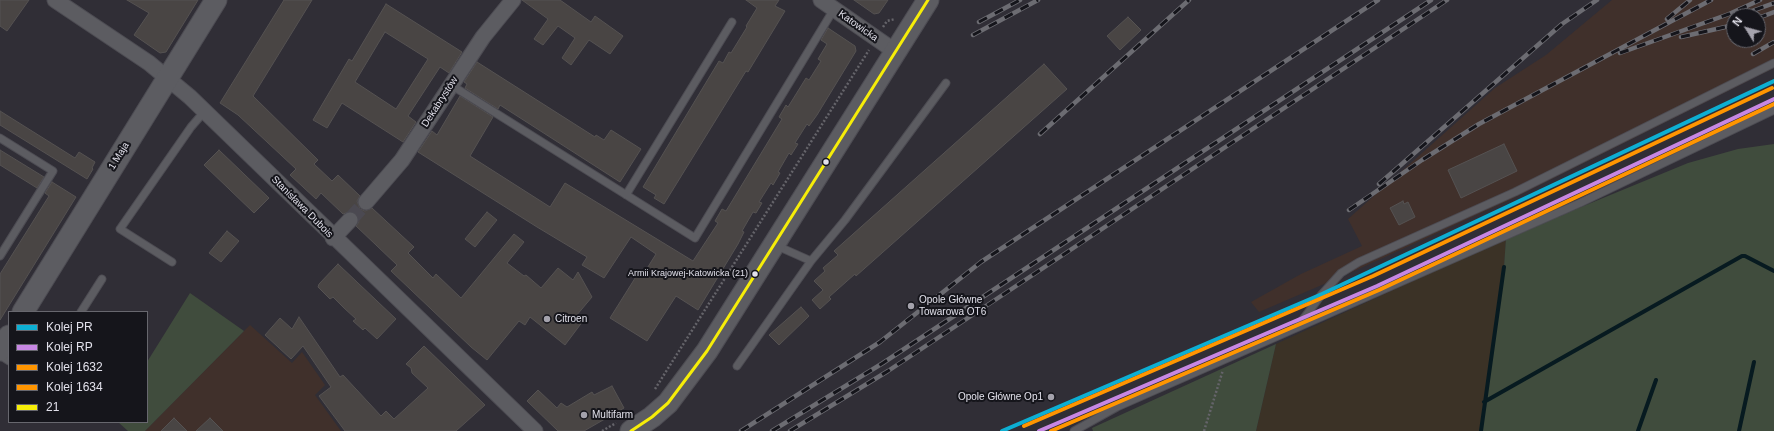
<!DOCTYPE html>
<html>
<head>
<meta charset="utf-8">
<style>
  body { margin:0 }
  #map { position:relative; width:1774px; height:431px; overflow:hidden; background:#302e36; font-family:Arial,sans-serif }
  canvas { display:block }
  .legend { position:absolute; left:8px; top:311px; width:140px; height:112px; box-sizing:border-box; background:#15151b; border:1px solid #67676e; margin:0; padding:5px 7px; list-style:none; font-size:12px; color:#e2e1eb }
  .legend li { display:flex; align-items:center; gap:8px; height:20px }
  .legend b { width:20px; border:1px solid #67676e }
  .north { position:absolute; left:1726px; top:8px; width:40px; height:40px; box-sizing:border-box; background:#15151b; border:1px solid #67676e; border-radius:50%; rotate:307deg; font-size:11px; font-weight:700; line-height:16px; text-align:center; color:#e2e1eb }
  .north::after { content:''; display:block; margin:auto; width:14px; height:18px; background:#a4a2ac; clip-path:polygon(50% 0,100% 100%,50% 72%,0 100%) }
</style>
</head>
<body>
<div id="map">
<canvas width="1774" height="431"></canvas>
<ul class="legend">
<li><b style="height:5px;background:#0dafd3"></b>Kolej PR</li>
<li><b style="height:5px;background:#c787e3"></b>Kolej RP</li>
<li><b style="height:5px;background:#ff9500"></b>Kolej 1632</li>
<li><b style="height:5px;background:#ff9500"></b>Kolej 1634</li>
<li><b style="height:5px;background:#f6ed08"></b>21</li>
</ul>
<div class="north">N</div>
</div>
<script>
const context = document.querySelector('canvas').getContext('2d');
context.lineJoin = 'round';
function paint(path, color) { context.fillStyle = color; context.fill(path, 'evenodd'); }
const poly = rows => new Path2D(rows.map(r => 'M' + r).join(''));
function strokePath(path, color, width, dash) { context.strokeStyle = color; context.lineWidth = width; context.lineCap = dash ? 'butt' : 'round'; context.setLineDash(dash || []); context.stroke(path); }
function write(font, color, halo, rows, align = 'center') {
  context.font = font + ' Arial,sans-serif'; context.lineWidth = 4; context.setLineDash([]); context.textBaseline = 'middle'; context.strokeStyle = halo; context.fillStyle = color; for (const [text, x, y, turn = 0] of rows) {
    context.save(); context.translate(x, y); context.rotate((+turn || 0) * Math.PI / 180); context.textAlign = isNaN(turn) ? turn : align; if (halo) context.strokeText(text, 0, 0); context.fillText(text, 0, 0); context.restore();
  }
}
const industrial = poly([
  [1612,0,1774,0,1774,68,1510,200,1352,272,1259,312,1251,302,1301,274,1362,246,1348,219,1495,88,1546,55],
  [1734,16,1758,16,1758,40,1734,40],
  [250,325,292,363,302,352,325,385,315,395,341,431,145,431]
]);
const education = poly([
  [1506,238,1504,267,1481,431,1256,431,1276,344]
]);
const green = poly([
  [1774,144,1774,431,1481,431,1504,267,1506,238,1688,163,1738,149],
  [190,293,244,331,145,431,128,431,118,422,147,422,147,362],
  [1276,344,1256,431,1093,431,1092,428]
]);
const stream = poly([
  [1484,402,1742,256,1745,256,1774,271],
  [1481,431,1504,267],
  [1638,431,1656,380],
  [1739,431,1754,362]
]);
const building = poly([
  [0,0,29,0,7,31,0,26,0,0],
  [127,0,198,0,166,52,160,53,134,35,149,13,127,0],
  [284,0,312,0,253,96,318,160,314,164,332,181,338,175,360,196,357,201,360,209,365,211,372,208,414,247,408,253,433,278,436,274,461,298,514,234,524,242,507,263,524,276,526,275,541,288,558,268,573,280,578,272,592,297,576,316,583,321,565,345,530,317,525,325,519,321,487,360,471,347,391,271,397,265,356,226,359,222,356,214,352,211,343,214,321,193,316,199,290,175,296,169,238,115,220,103,284,0],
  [522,0,560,0,591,22,595,16,623,36,610,54,589,40,571,65,562,58,575,38,558,26,543,45,534,39,548,19,522,0],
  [746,0,779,0,775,6,785,11,748,72,746,71,664,204,654,198,656,195,643,187,719,61,723,63,729,52,731,53,747,27,746,26,757,8,746,0],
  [854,0,888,0,879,13,874,14,854,0],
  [386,4,462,52,449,73,440,67,408,116,416,122,403,142,342,103,327,128,313,120,349,59,352,61,386,4],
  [385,32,428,59,396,109,355,82,385,32],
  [1128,17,1141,30,1120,50,1107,36,1128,17],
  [828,28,855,46,856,51,817,115,809,126,807,124,795,143,798,144,791,155,789,153,778,172,780,173,773,185,771,183,759,202,762,203,756,213,753,212,742,231,744,232,738,244,698,310,676,296,647,341,610,318,637,275,641,278,656,254,631,237,604,278,582,265,587,257,537,227,418,152,432,131,437,135,460,96,493,117,470,156,550,207,565,183,693,261,718,223,715,221,722,209,726,211,782,119,779,117,786,105,788,107,806,78,809,80,821,61,818,59,827,44,821,40,828,28],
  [477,62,595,137,596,135,604,140,611,130,641,149,620,182,500,105,498,109,465,88,467,84,464,82,477,62],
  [1044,64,1067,89,856,276,855,274,829,297,831,299,820,309,812,300,823,290,814,281,825,271,823,268,838,255,834,251,1044,64],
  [0,111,75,158,79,152,95,162,92,168,93,169,87,179,0,125,0,111],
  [1504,144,1517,171,1461,198,1448,170,1504,144],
  [0,150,44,177,37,188,0,165,0,150],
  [219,150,269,198,254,213,204,165,219,150],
  [52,182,76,197,0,320,0,274,49,196,45,193,52,182],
  [1403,201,1404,204,1408,202,1415,217,1399,225,1390,208,1403,201],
  [487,212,497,220,475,247,465,239,487,212],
  [227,231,239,241,221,262,209,253,227,231],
  [338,264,396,319,377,339,365,328,363,330,353,321,356,319,344,308,333,297,330,299,318,287,319,284,338,264],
  [801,307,809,316,779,345,769,335,801,307],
  [299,317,340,377,343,375,381,416,386,411,394,419,428,388,412,373,411,368,406,364,424,346,485,405,456,431,345,431,319,396,331,387,303,346,291,359,265,335,280,318,292,329,299,317],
  [612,386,624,408,584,431,558,431,527,401,538,390,557,408,561,403,567,407,592,392,594,395,612,386],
  [174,418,187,431,161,431,174,418],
  [210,418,223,431,196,431,210,418]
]);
const streetTunnel = poly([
  [350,220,366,202]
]);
const path = poly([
  [883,27,887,21,895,19],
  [655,389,869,50],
  [602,431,616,423],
  [1204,431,1223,370]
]);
const lane = poly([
  [451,85,695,238,834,9],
  [0,138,53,171,0,256],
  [626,195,732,22],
  [811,261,845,220,946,83],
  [172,262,120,229,191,127,204,112],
  [81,312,102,279],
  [1298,326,1322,294,1341,273,1359,262,1515,192,1774,63],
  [0,355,9,361],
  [737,366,811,261,775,245],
  [1074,431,1117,407,1580,203,1774,110]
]);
const street = poly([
  [55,0,149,63,190,97,535,431],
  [821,0,896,52],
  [366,202,402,160,483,37,513,0],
  [333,238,350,220]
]);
const secondary = poly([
  [23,312,216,0],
  [0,350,9,336],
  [631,431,652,417,668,403,707,351,928,0]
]);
const rail = poly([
  [1738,16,1774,3],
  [1758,18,1774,12],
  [1667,19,1690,0],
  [979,22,1020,0],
  [973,35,1038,0],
  [1681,37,1734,25],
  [1620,53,1729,14,1760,0],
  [1753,54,1774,42],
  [1040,134,1189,0],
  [1379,184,1562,24,1597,0],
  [1349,210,1422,160,1479,124,1711,0],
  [741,431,880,342,981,262,1378,0],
  [772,431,883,363,1431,0],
  [790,431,888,371,1447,0]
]);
const bus1 = poly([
  [631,431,652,417,668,403,707,351,928,0]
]);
const rail1 = poly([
  [1002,431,1322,294,1774,81]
]);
const rail2 = poly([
  [1039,431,1377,286,1774,99]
]);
const rail3 = poly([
  [1024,426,1373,276,1772,88]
]);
const rail4 = poly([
  [1051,431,1379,290,1774,104]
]);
const markers = [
  [826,162,3.5,"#e2e1eb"],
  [755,274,3.5,"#e2e1eb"],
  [911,306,4,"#a4a2ac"],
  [547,319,4,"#a4a2ac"],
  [1051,397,4,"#a4a2ac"],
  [584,415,4,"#a4a2ac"]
];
const busNames = [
  ["Armii Krajowej-Katowicka (21)",748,274]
];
const streetNames = [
  ["Katowicka",858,26,35],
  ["Dekabrystów",440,102,-57],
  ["1 Maja",119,156,-58],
  ["Stanisława Dubois",302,207,45]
];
const poiNames = [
  ["Opole Główne",919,300],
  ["Towarowa OT6",919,312],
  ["Citroen",555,319],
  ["Opole Główne Op1",1043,397,"right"],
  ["Multifarm",592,415]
];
paint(industrial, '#40302b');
paint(education, '#3b3226');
paint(green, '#404c3d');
strokePath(stream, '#071a20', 4);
paint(building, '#494544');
strokePath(building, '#555252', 1);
strokePath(streetTunnel, '#4b4951', 15, [15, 8]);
strokePath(lane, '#4d4c53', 9);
strokePath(street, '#4d4c53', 17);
strokePath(secondary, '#4d4c53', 23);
strokePath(path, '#65646a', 2.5, [2, 2]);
strokePath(lane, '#5c5c61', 7);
strokePath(street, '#5c5c61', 15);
strokePath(secondary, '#5c5c61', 21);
strokePath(rail, '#6c6c72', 4.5);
strokePath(rail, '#15151b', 3, [9]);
strokePath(bus1, '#f6ed08', 3);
strokePath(rail1, '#0dafd3', 4);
strokePath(rail2, '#c787e3', 4);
strokePath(rail3, '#ff9500', 4);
strokePath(rail4, '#ff9500', 4);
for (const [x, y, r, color] of markers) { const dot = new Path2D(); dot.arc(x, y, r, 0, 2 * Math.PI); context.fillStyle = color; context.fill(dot); strokePath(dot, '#15151b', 1.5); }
write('9px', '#e2e1eb', '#15151b', busNames, 'right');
write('10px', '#e2e1eb', '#15151b', streetNames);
write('10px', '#e2e1eb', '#15151b', poiNames, 'left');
</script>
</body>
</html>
